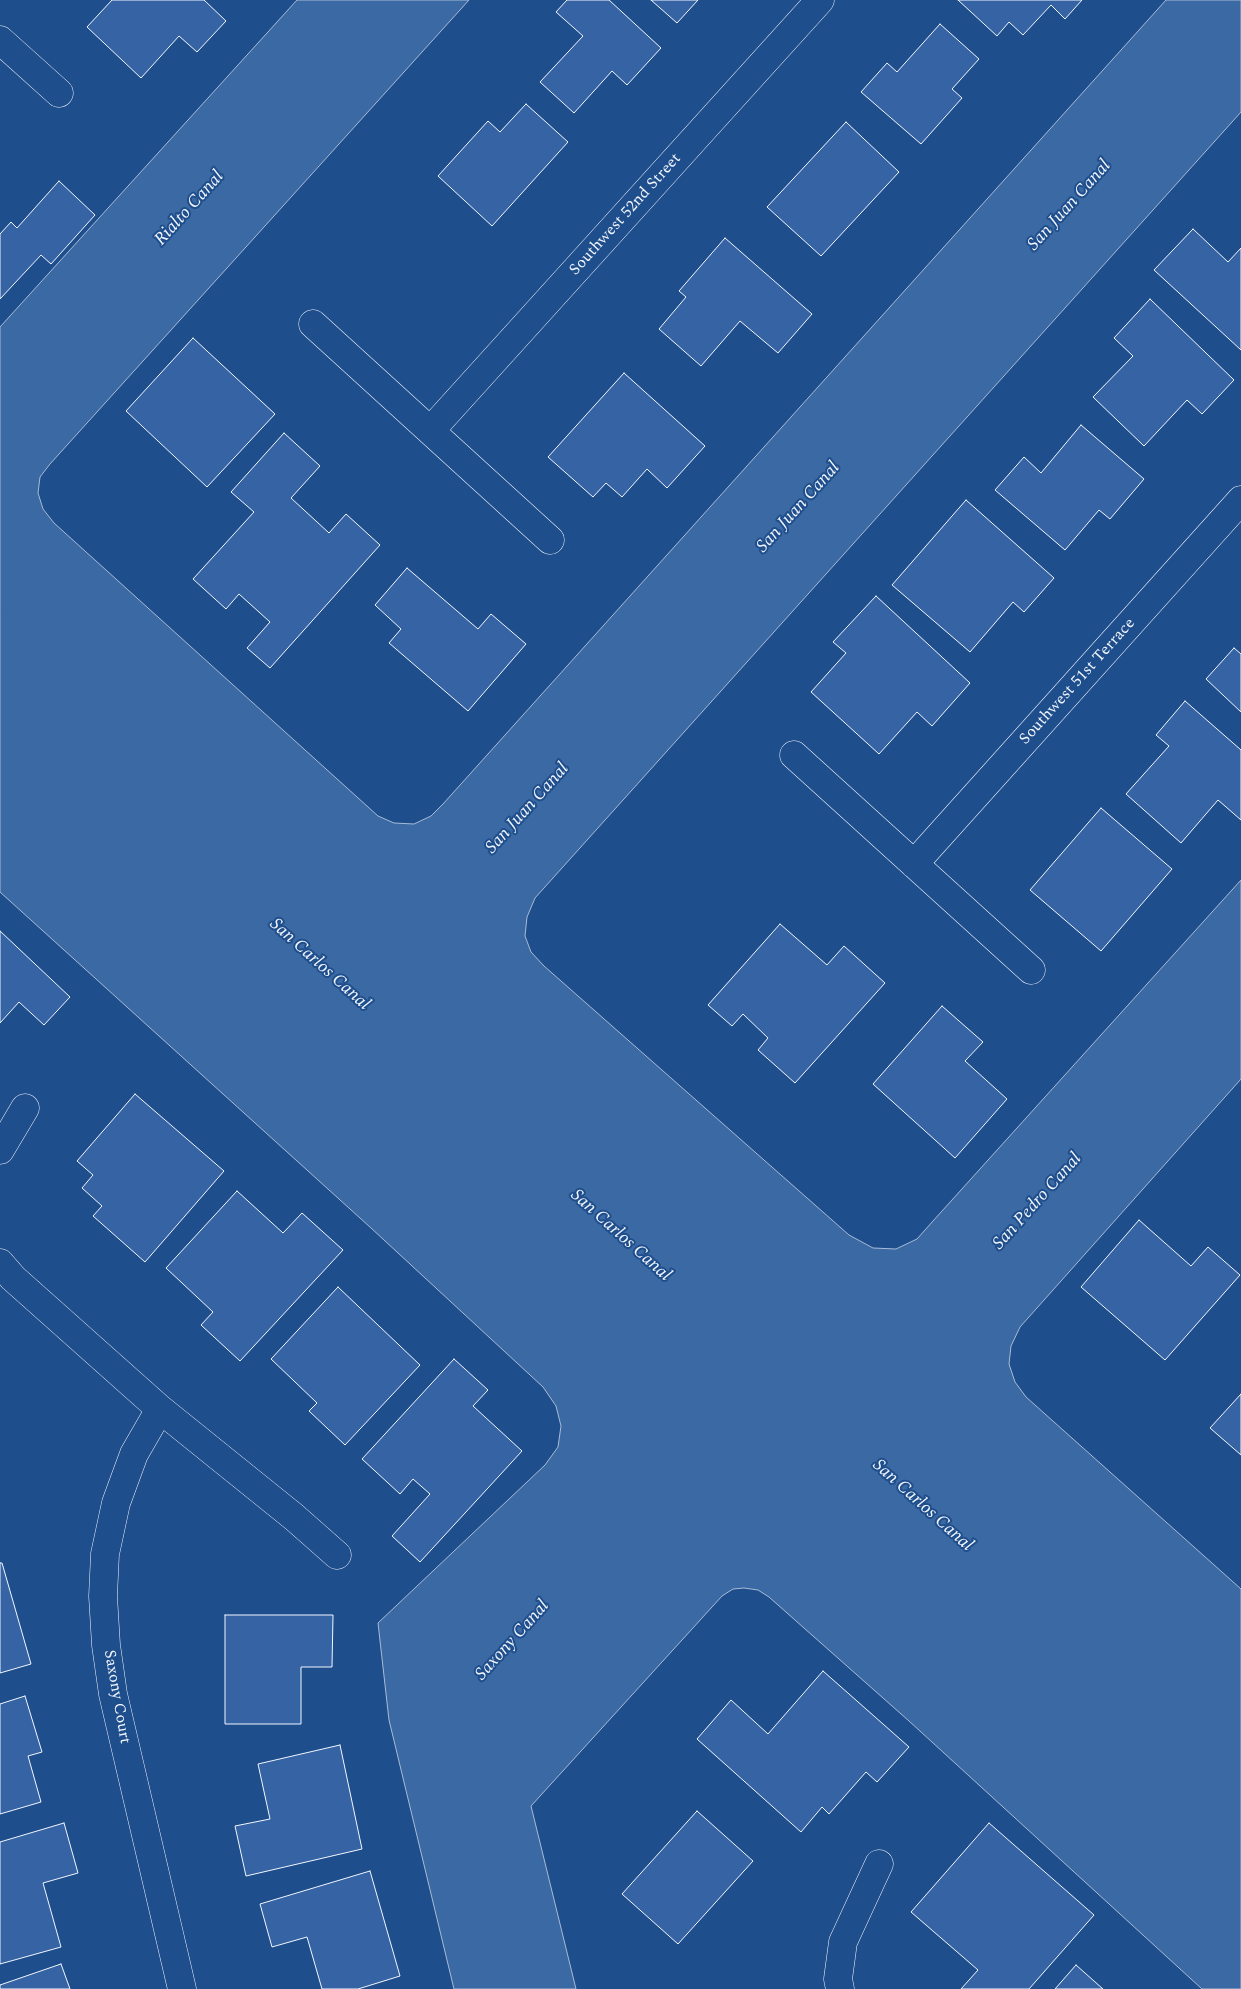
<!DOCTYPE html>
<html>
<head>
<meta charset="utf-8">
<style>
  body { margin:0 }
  canvas { display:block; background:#1f4e8c }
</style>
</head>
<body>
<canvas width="1241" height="1989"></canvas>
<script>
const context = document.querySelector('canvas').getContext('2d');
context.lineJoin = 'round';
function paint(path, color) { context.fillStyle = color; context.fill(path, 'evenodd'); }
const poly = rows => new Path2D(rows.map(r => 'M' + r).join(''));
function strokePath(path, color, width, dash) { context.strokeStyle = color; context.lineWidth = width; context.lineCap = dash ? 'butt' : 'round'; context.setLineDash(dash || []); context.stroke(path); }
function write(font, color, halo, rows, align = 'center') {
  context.font = font + ' Spectral,serif'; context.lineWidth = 4; context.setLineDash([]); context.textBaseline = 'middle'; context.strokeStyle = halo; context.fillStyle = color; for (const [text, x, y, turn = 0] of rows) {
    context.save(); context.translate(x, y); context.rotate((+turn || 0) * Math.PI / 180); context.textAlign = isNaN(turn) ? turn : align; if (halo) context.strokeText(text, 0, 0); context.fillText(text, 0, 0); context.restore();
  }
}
const water = poly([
  [297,0,469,0,50,464,40,477,38,493,43,509,54,523,378,816,394,823,414,824,431,816,443,804,1166,0,1241,0,1241,112,535,898,527,917,525,936,531,952,544,966,849,1235,873,1248,896,1249,917,1239,933,1221,1241,880,1241,1079,1020,1327,1011,1346,1009,1364,1015,1382,1026,1397,1241,1589,1241,1989,1202,1989,909,1721,769,1597,758,1590,744,1588,733,1589,722,1596,531,1806,576,1989,454,1989,389,1720,378,1623,545,1465,558,1447,561,1426,556,1406,543,1387,371,1228,0,892,0,327,297,0]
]);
const building = poly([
  [112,0,204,0,226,21,197,52,179,36,141,78,87,27,112,0],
  [567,0,609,0,661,48,627,85,612,71,574,113,540,82,583,36,556,12,567,0],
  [651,0,698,0,677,23,651,0],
  [958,0,1082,0,1065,19,1051,5,1023,35,1009,22,997,36,958,0],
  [940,24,979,59,952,89,962,98,921,144,861,92,887,63,897,72,940,24],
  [526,104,568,142,492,226,438,176,488,121,500,132,526,104],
  [846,122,899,172,821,256,767,207,846,122],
  [59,181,95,215,51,264,41,255,0,299,0,234,11,222,17,228,59,181],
  [1193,229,1228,262,1241,248,1241,350,1154,270,1193,229],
  [725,238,812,314,778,353,740,321,701,366,659,329,686,297,679,291,725,238],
  [1150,299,1234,380,1202,414,1187,400,1144,446,1093,397,1133,356,1114,338,1150,299],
  [193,338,275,414,207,487,126,411,193,338],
  [624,373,705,446,667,488,647,469,622,497,606,483,593,497,548,457,624,373],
  [1081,425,1144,479,1110,519,1099,510,1065,550,995,490,1024,457,1041,473,1081,425],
  [284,433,320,466,291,498,329,533,346,514,380,545,270,668,247,648,270,622,239,594,226,609,193,579,254,512,231,492,284,433],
  [966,500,1054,578,1024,612,1013,602,970,652,892,585,966,500],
  [407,568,478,629,491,614,526,644,468,711,389,643,401,629,375,605,407,568],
  [876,596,970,683,932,726,917,712,879,754,811,692,846,653,833,642,876,596],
  [1234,648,1241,654,1241,712,1206,679,1234,648],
  [1185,701,1241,750,1241,820,1218,800,1181,843,1126,794,1169,746,1156,735,1185,701],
  [1101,808,1172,869,1101,951,1030,890,1101,808],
  [780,924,827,965,844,946,885,983,795,1083,758,1050,768,1038,743,1014,732,1026,708,1005,780,924],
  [0,931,70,997,44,1025,19,1002,0,1023,0,931],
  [942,1006,983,1042,965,1061,1007,1099,955,1158,873,1084,942,1006],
  [135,1094,224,1171,145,1262,93,1216,102,1206,82,1188,93,1175,77,1161,135,1094],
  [237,1191,283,1233,302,1213,343,1250,240,1361,201,1325,213,1312,166,1268,237,1191],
  [1139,1220,1191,1266,1208,1247,1240,1275,1165,1360,1081,1287,1139,1220],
  [338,1287,420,1365,345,1445,309,1411,317,1403,271,1359,338,1287],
  [454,1359,488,1390,473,1406,522,1451,420,1562,392,1536,430,1494,413,1479,400,1494,362,1459,454,1359],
  [1241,1394,1241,1455,1210,1428,1241,1394],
  [0,1563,2,1563,31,1664,0,1673,0,1563],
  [225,1615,333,1615,332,1667,301,1667,301,1724,225,1724,225,1615],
  [823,1671,909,1747,877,1782,866,1772,829,1814,822,1807,801,1832,697,1739,731,1700,768,1734,823,1671],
  [25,1696,42,1752,28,1756,41,1802,0,1814,0,1704,25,1696],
  [340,1745,362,1849,246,1876,235,1826,270,1819,258,1764,340,1745],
  [697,1811,753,1861,678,1944,622,1894,697,1811],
  [64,1823,78,1873,43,1883,61,1947,0,1964,0,1842,64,1823],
  [989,1823,1094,1915,1029,1989,961,1989,978,1970,911,1912,989,1823],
  [370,1871,400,1976,358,1989,322,1989,307,1937,272,1947,260,1904,370,1871],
  [61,1964,70,1989,0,1989,0,1985,61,1964],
  [1076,1965,1103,1989,1055,1989,1076,1965]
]);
const street = poly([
  [0,40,59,93],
  [313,324,550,540],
  [431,430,820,0],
  [794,755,1031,970],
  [914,864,1241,500],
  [0,1150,25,1108],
  [0,1263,13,1278,160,1409,294,1517,337,1555],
  [160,1409,134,1454,116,1503,105,1554,103,1596,106,1645,113,1694,182,1989],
  [840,1989,838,1979,843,1942,879,1864]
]);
const streetNames = [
  ["Southwest 52nd Street",626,215,-48],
  ["Southwest 51st Terrace",1078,682,-48],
  ["Saxony Court",116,1697,80]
];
const waterNames = [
  ["San Juan Canal",1070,206,-48],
  ["Rialto Canal",190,209,-48],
  ["San Juan Canal",799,508,-48],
  ["San Juan Canal",528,809,-48],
  ["San Carlos Canal",319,965,42],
  ["San Pedro Canal",1038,1202,-48],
  ["San Carlos Canal",620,1236,42],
  ["San Carlos Canal",922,1506,42],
  ["Saxony Canal",513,1641,-48]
];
paint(water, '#3b69a3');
strokePath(water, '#a8bbd7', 1);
paint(building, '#3563a3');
strokePath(building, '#f2f6ff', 1);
strokePath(street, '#f2f6ff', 29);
strokePath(street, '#1f4e8c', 28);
write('16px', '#f2f6ff', '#1f4e8c', streetNames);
write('italic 18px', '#f2f6ff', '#1f4e8c', waterNames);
</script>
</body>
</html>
